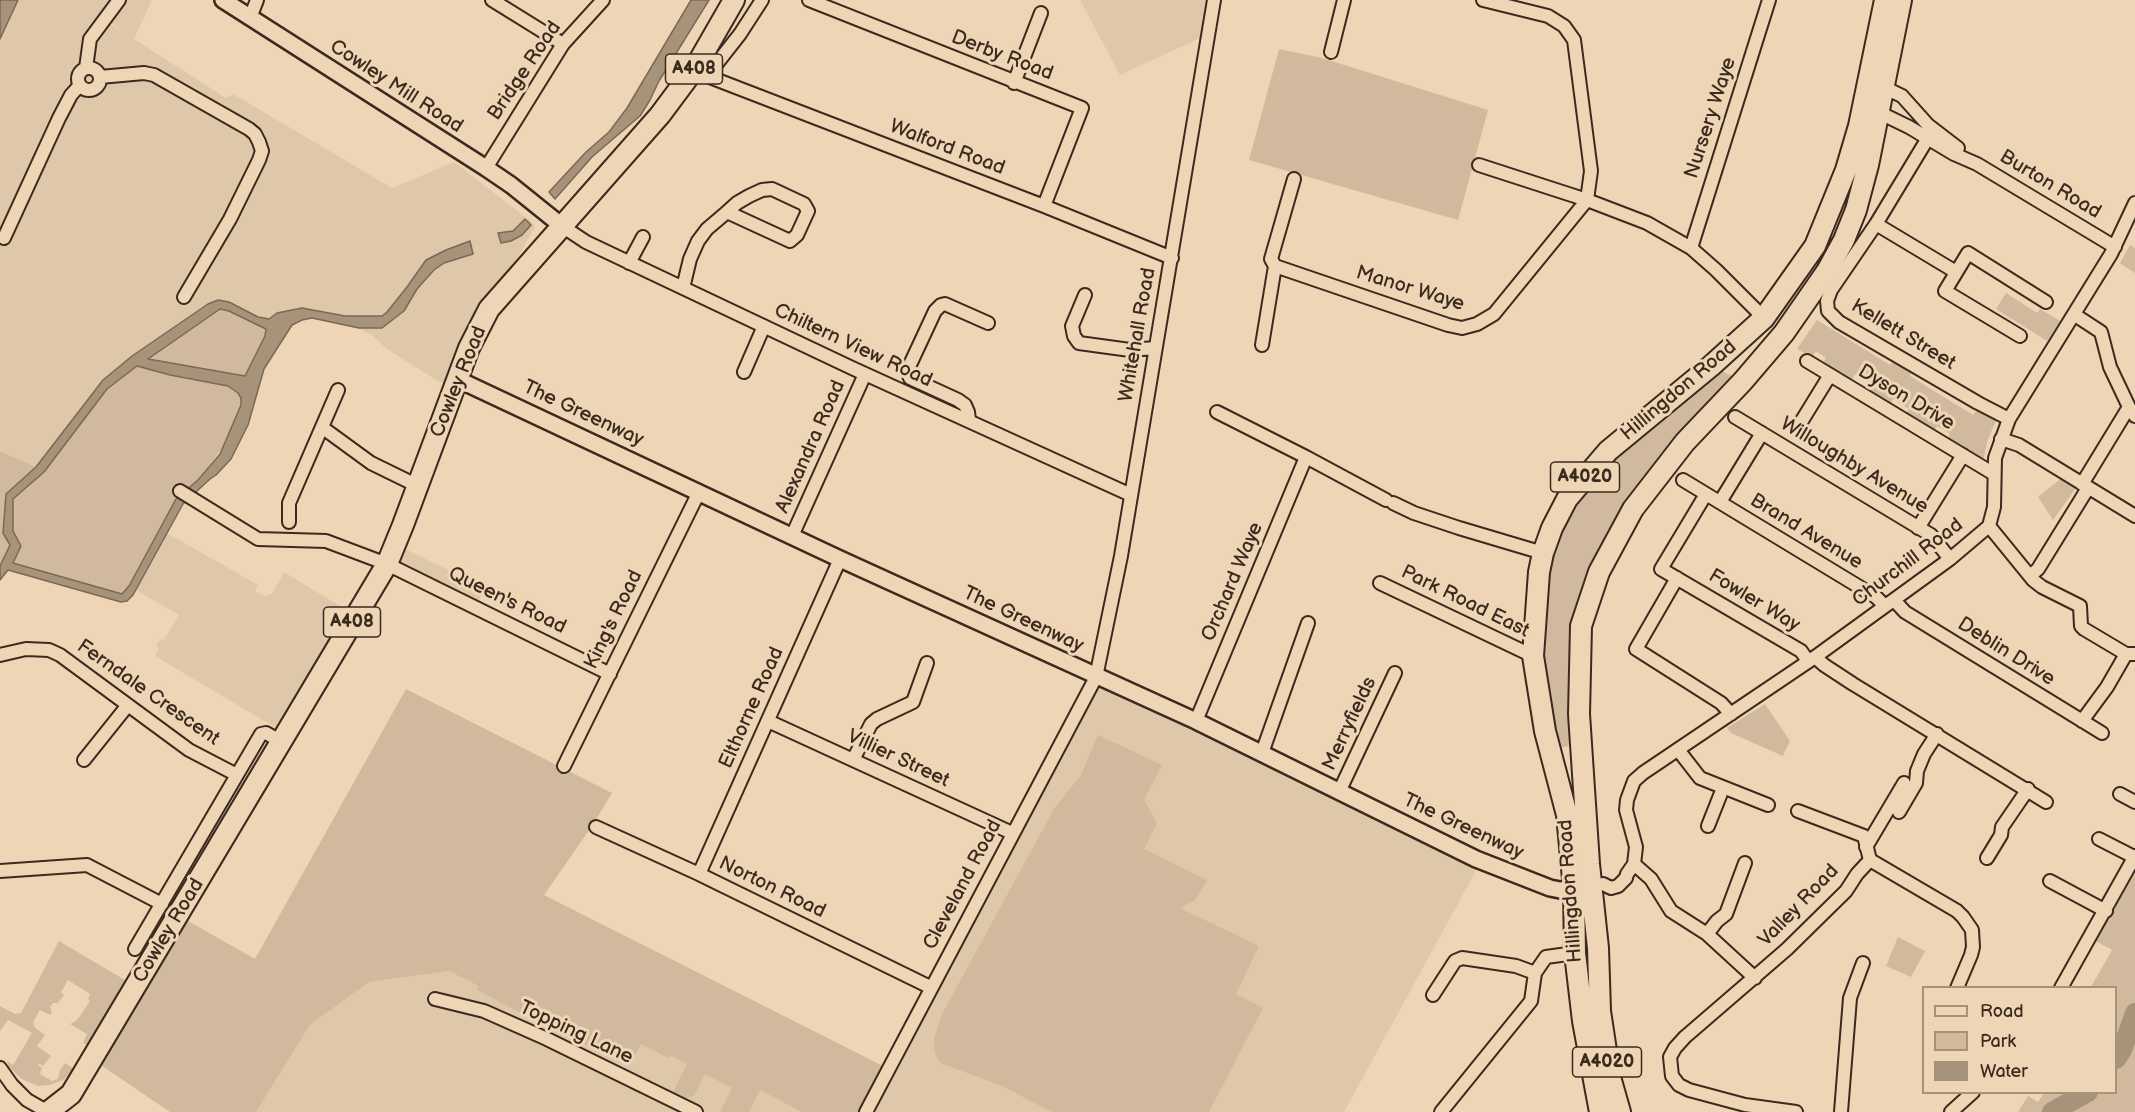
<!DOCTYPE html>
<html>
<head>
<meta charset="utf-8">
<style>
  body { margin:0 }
  #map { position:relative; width:2135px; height:1112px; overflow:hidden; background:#eed5b6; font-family:"Balsamiq Sans",sans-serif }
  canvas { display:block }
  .legend { position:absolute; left:1922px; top:986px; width:195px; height:108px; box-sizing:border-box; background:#eed5b6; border:2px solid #a69179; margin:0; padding:8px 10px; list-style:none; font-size:18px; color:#3b2a1e }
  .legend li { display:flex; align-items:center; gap:12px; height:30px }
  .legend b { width:30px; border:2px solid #a69179 }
</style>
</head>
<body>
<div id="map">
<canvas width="2135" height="1112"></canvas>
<ul class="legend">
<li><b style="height:8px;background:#eed5b6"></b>Road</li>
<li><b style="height:16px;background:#d0b99d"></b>Park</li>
<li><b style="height:16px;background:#a7927a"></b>Water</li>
</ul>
</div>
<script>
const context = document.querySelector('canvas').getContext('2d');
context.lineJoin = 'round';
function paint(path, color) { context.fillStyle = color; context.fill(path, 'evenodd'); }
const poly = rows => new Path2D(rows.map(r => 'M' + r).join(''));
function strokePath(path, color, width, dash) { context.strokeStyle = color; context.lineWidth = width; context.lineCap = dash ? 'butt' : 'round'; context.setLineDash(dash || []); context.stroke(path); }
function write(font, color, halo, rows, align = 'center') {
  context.font = font + ' "Balsamiq Sans",sans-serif'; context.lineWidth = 6; context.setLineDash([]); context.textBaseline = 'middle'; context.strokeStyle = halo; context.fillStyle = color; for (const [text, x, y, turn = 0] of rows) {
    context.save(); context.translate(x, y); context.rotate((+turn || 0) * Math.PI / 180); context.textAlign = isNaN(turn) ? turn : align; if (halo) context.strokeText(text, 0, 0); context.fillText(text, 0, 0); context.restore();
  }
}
const built = poly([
  [0,0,113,0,101,19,124,33,111,23,125,0,152,0,134,39,226,98,233,94,392,188,454,162,532,222,535,227,489,307,453,388,438,381,387,349,373,336,359,328,329,322,316,310,302,308,277,313,269,319,258,317,240,308,208,304,132,356,103,380,36,467,0,451],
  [1080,0,1207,0,1200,38,1120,75],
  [167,533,258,585,255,591,265,596,272,594,284,572,353,614,283,732,155,656,159,648,156,646,160,639,164,640,179,615,136,590],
  [397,545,485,588,476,606,389,563],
  [1096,677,1350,797,1376,821,1478,867,1344,1112,866,1112],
  [449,971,479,987,681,1046,812,1112,256,1112,310,1025,369,982]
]);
const green = poly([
  [1279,49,1322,58,1488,110,1458,220,1249,160],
  [2130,245,2135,248,2135,273,2120,263],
  [2006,293,2037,313,2040,309,2060,321,2047,341,1996,309],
  [220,309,229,311,266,329,265,336,245,376,147,359],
  [1817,320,1890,365,1895,358,1913,369,1910,376,1973,415,1978,409,1997,418,1988,439,1984,457,1981,460,1946,441,1950,434,1937,426,1933,432,1905,415,1909,409,1893,399,1890,405,1864,390,1868,382,1855,374,1851,381,1822,364,1826,358,1816,351,1812,357,1797,349],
  [137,366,170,375,228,386,238,393,241,398,241,405,223,447,198,480,176,499,129,586,121,594,13,563,13,499,44,472,107,389],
  [1711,366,1743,381,1633,509,1581,626,1575,738,1571,744,1565,747,1559,748,1545,731,1539,572,1567,499],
  [0,451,36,467,6,494,3,533,10,545,0,566],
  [2062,478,2076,488,2053,520,2038,497],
  [406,689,612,793,592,826,544,895,889,1069,866,1112,802,1112,760,1090,749,1112,720,1112,732,1088,705,1074,694,1095,686,1099,673,1092,687,1064,670,1055,668,1058,641,1044,631,1063,623,1061,582,1043,543,1022,517,1011,477,990,478,986,449,971,369,982,310,1025,256,1112,170,1112,92,1059,181,917,255,959],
  [1765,704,1790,741,1783,756,1731,733,1727,728],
  [1098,735,1162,765,1144,800,1157,823,1144,849,1207,880,1195,900,1180,908,1259,946,1236,994,1263,1008,1209,1112,1052,1112,1000,1085,940,1063,935,1053,934,1039,941,1016,1054,809,1081,775],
  [2135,866,2135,1112,2018,1112,2028,1096,2038,1102,2044,1093,2116,1092,2116,988,2091,987,2112,950,2094,940],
  [1898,937,1925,951,1911,977,1886,966],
  [59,941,130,983,98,1036,87,1045,83,1043,87,1034,70,1024,76,1021,80,1016,90,1001,88,999,90,994,68,980,61,992,64,995,58,1003,53,1003,50,1007,52,1012,50,1015,40,1010,33,1022,35,1028,45,1035,37,1046,51,1056,43,1066,39,1063,38,1065,42,1068,40,1074,52,1081,58,1079,60,1070,65,1063,74,1069,63,1080,50,1085,38,1086,22,1079,9,1067,7,1061,13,1065,32,1033,8,1020,0,1031,0,1006,15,1014,21,1013]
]);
const water = poly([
  [0,0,18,0,0,39,0,0],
  [691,0,709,0,659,81,650,100,640,116,592,157,555,199,549,192,586,152,609,132,627,108,691,0],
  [525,219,531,225,522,235,511,241,501,243,498,233,513,231,525,219],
  [470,241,473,254,444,263,434,270,417,289,404,311,382,328,359,328,312,318,302,320,292,325,264,369,248,425,231,459,216,475,210,479,183,504,133,595,127,601,121,602,8,570,0,580,0,566,10,545,3,533,6,494,36,467,103,380,132,356,208,304,218,300,229,302,258,317,269,319,277,313,302,308,345,316,382,316,387,312,407,287,426,260,446,250,470,241],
  [220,309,229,311,266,329,265,336,245,376,148,359,220,309],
  [137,366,170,375,228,386,238,393,241,398,241,405,220,454,198,480,176,499,129,586,122,594,13,563,21,546,13,531,13,499,44,472,107,389,137,366]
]);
const river = poly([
  [2116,1059,2122,1050,2135,1013],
  [2052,1112,2088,1092]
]);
const minor = poly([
  [492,0,563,44],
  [809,0,1082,108,1044,206],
  [250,18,257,0],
  [1331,52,1344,0],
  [86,68,90,39,119,0],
  '78 79a11 11 0 1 1 22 0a11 11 0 1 1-22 0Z',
  [701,72,707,76,740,34,762,0],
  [707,76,1044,206,1172,258],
  [100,77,144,73,154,75,249,129,255,134,259,142,262,151,259,160,230,219,184,297],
  [1014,83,1041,13],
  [1879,85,1902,96,1928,125,1958,148],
  [1874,110,1909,127,1954,154,1977,164,2115,247],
  [1928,138,1876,224,1831,290,1827,301,1828,311,1839,322,1978,403,2009,419],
  [1479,165,1587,200,1591,171,1574,40,1564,26,1548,16,1483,0],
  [486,168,563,44,603,0],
  [1294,179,1271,259,1275,266,1448,325,1462,328,1477,324,1494,314,1587,200,1647,223,1691,248,1716,270,1764,318],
  [1876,224,1956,272],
  [562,226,586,242,852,368,1131,495],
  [4,238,59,118,71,95,80,85],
  [1691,248,1769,0],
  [629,263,643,237],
  [683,288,690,259,698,241,707,229,727,212,737,203,749,196,762,190,772,189,804,204,808,211,797,235,790,241,727,212],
  [1085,295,1072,326,1074,336,1079,343,1130,350,1155,348],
  [2075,315,2101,332,2110,367,2129,407,2135,416],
  [2020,336,1945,291,1968,253,2046,302],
  [1262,345,1275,266],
  [1807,361,1994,474],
  [744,372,764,326],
  [1735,417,1931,535,1950,559],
  [969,420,968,412,965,405,958,400,910,378,908,373,908,369,935,311,941,305,945,304,988,323],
  [1798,427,1830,375],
  [323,428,371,463,418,486],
  [2001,439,2019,445,2135,516],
  [1306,457,1386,500],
  [1683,480,1876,597,1884,605],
  [2082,484,2129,407],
  [180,491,258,539,326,541,387,564,610,674],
  [1706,494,1661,569,1789,644,1801,651,1808,661],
  [1720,502,1762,433],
  [1393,503,1414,513,1459,528,1543,553],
  [289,522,289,503,338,390],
  [1989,526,2033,580,2042,587,2080,606,2081,626,2084,629,2126,654,2135,654],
  [1918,528,1963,455],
  [792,536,865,374],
  [2030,576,2038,569,2088,488],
  [1677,578,1636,649,1721,703,1731,714],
  [1380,583,1533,656],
  [1894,600,1905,612,2102,733],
  [0,655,26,649,49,650,60,655,189,750,237,775],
  [1815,657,1824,665,1853,684,2046,802],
  [768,721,1012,833],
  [1196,721,1306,457,1217,412],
  [2082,721,2107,687,2126,654],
  [1679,751,1700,778,1768,805],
  [1262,753,1308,623],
  [84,760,128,705],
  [853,760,871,724,877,719,913,702,927,663],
  [564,766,699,492],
  [1339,792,1395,673],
  [2120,794,2135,802],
  [1798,811,1864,836,1870,860,1957,911,1963,917,1972,930,1973,947,1971,955,1957,988],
  [1899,812,1916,783,1917,771,1924,754,1937,734],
  [1708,826,1723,788],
  [596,827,699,874,930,987],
  [2099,839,2134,857],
  [1866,847,1904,783],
  [1987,858,2001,835,2002,827,2028,789],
  [1634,864,1651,879,1671,911,1707,934,1755,978],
  [0,871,87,865,162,904],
  [699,874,840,559],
  [2050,881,2106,911],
  [1603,884,1611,888,1618,886,1626,878,1627,874,1634,864,1636,847,1626,810,1627,800,1634,781,1643,773,1815,657,1950,559,1989,526,1994,507,1995,458,2009,419,2111,254,2135,203],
  [1707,934,1717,921,1726,914,1745,863],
  [135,949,261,734,266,733,280,741],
  [2061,988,2135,856],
  [1433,995,1455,961,1462,958,1516,966,1535,973],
  [435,999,484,1011,547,1039,696,1112],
  [0,1068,12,1085,27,1100,48,1112],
  [866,1112,1096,677,1121,556,1214,0],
  [1441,1112,1531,1001,1535,973,1546,957,1575,953],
  [1796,1112,1745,1105,1689,1090,1679,1085,1672,1076,1670,1057,1675,1048,1685,1037,1787,949,1846,891,1857,874,1870,860],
  [1841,1112,1850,998,1863,963],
  [1951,1112,1973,1092]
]);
const tertiary = poly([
  [223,0,486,168,511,185,562,226],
  [457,379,840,559,1196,721,1476,859,1550,888,1560,890,1582,889]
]);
const primary = poly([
  [48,1112,71,1094,387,564,403,525,469,348,489,309,660,115,695,68,734,0],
  [1600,1112,1583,1021,1575,953,1574,890,1567,815,1545,731,1533,656,1539,572,1543,553,1552,528,1567,499,1608,451,1711,366,1764,318,1815,246,1846,170,1859,126,1885,0],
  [1620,1112,1610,1077,1600,1011,1598,948,1589,864,1579,714,1581,626,1599,572,1633,509,1685,442,1743,381,1784,333,1827,271,1844,240,1856,210,1868,165,1901,0]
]);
const shields = [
  [694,69,57],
  [1585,477,69],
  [352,622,57],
  [1607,1062,69]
];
const shieldNames = [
  ["A408",694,69],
  ["A4020",1585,477],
  ["A408",352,622],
  ["A4020",1607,1062]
];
const streetNames = [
  ["Derby Road",1002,56,21],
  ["Bridge Road",525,71,-56],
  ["Cowley Mill Road",396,87,33],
  ["Nursery Waye",1711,118,-72],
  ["Walford Road",947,148,21],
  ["Burton Road",2050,185,31],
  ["Manor Waye",1410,289,17],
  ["Whitehall Road",1138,335,-80],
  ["Kellett Street",1903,335,31],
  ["Chiltern View Road",853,346,25],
  ["Cowley Road",459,382,-68],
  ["Hillingdon Road",1679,391,-40],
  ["Dyson Drive",1906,398,31],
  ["The Greenway",583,414,25],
  ["Alexandra Road",811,447,-66],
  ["Willoughby Avenue",1854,466,31],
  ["Brand Avenue",1806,532,31],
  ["Churchill Road",1908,563,-37],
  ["Orchard Waye",1233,582,-67],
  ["Queen's Road",507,601,26],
  ["Fowler Way",1754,601,31],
  ["Park Road East",1465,602,26],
  ["King's Road",614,620,-64],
  ["The Greenway",1023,620,25],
  ["Deblin Drive",2006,652,32],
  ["Ferndale Crescent",148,693,35],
  ["Elthorne Road",752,708,-66],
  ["Merryfields",1350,724,-65],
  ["Villier Street",898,759,25],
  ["The Greenway",1463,827,25],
  ["Cleveland Road",963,885,-62],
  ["Norton Road",772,888,26],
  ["Hillingdon Road",1571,891,-94],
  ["Valley Road",1799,906,-46],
  ["Cowley Road",169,931,-59],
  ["Topping Lane",576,1033,25]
];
paint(built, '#dfc7a9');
paint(green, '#d0b99d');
paint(water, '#a7927a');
strokePath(water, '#7c6855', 1.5);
strokePath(river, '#a7927a', 20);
strokePath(minor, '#3b2a1e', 16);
strokePath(tertiary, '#3b2a1e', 20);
strokePath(primary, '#3b2a1e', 24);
strokePath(minor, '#eed5b6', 12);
strokePath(tertiary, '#eed5b6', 15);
strokePath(primary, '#eed5b6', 20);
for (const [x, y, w] of shields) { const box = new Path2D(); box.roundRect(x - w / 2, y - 15, w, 30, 4.5); context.fillStyle = '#eed5b6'; context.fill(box); strokePath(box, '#3b2a1e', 1.5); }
write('bold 18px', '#3b2a1e', null, shieldNames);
write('20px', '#3b2a1e', '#eed5b6', streetNames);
</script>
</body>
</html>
